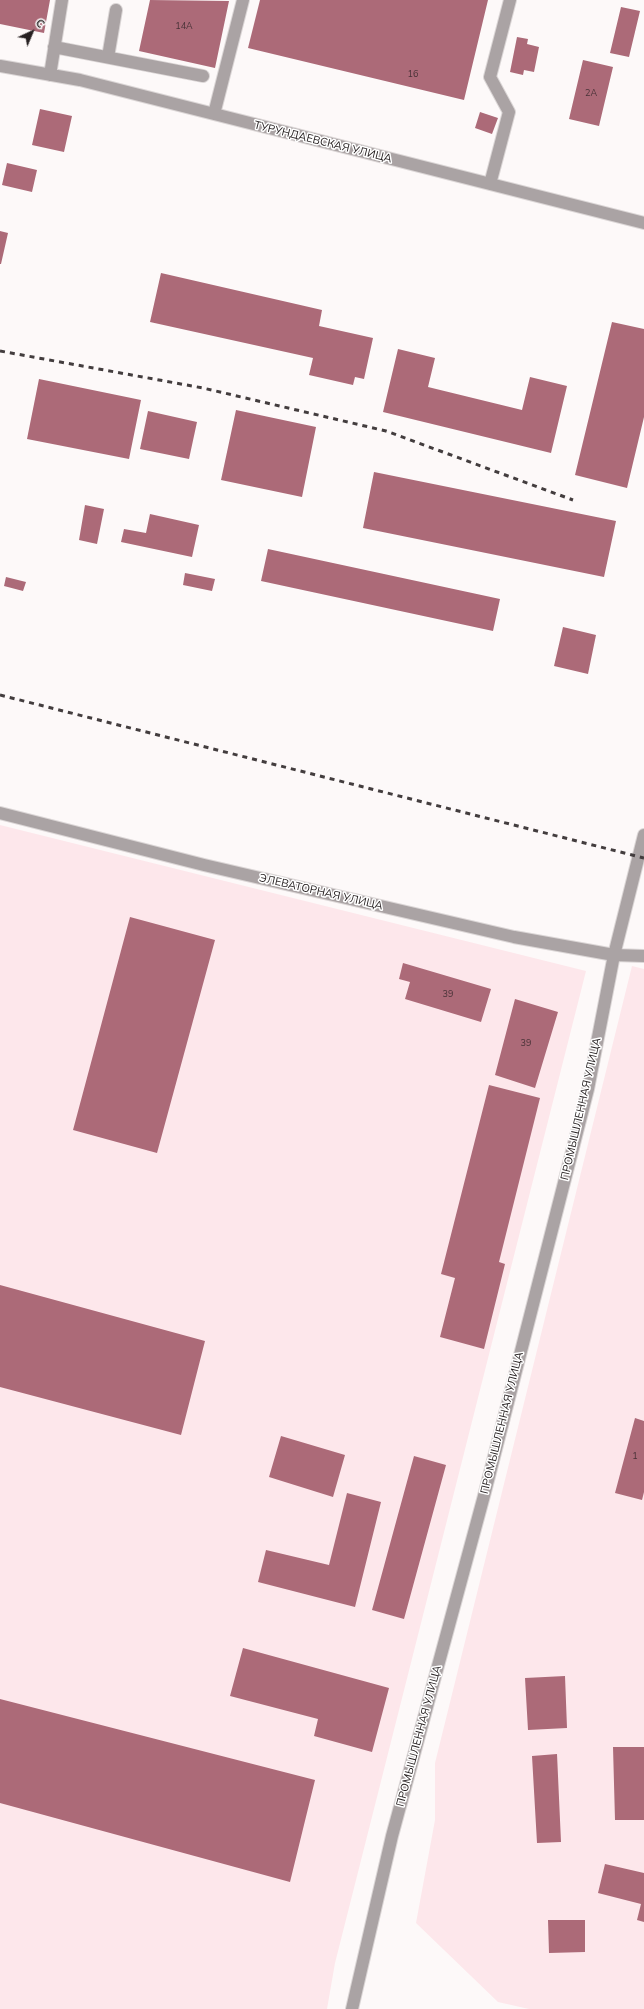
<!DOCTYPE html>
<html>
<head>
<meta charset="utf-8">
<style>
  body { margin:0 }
  #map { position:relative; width:644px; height:2009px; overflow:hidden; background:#fdf9f9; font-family:Mulish,sans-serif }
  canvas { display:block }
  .north { position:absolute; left:12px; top:12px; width:40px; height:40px; -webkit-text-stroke:3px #fff; paint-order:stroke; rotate:44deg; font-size:11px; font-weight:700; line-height:16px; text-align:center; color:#262021 }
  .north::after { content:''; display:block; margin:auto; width:14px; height:18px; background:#262021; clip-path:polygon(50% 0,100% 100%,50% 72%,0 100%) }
</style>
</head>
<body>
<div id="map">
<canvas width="644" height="2009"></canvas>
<div class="north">С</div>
</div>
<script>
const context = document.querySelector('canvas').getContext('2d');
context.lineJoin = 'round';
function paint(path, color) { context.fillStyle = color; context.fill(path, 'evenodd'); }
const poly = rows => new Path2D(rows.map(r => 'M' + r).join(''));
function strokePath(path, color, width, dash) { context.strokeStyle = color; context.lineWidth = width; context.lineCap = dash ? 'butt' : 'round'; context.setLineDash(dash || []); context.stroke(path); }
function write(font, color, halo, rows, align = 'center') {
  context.font = font + ' Mulish,sans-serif'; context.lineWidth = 3; context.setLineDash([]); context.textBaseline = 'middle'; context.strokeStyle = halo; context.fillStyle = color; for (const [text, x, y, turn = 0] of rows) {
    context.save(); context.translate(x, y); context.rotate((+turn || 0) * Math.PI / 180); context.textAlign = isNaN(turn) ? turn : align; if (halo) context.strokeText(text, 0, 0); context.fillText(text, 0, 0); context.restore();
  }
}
const built = poly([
  [0,825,586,971,335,1963,327,2009,0,2009],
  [632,966,644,969,644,2009,529,2009,498,2002,416,1923,435,1820,435,1763]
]);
const building = poly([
  [0,0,50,0,44,33,0,24],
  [150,0,229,1,215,68,139,51],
  [260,0,488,0,464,100,248,48],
  [621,7,640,11,629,57,610,53],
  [517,37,528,39,527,44,539,47,534,72,524,70,523,75,510,72],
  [583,60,613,67,599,126,569,119],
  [40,109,72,116,64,152,32,145],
  [480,112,498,118,492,134,475,128],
  [7,163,37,170,32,192,2,185],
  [0,231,8,233,1,264,0,264],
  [161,273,322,310,319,326,373,338,364,379,355,377,353,385,309,375,313,358,150,322],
  [612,322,644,329,644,417,627,488,575,475],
  [398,349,435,358,428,387,522,410,530,377,567,386,551,453,383,412],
  [39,379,141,400,129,459,27,439],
  [236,410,316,427,302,497,221,480],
  [148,411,197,422,189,459,140,449],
  [374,472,616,521,604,577,363,528],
  [85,505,104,509,97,544,79,540],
  [150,514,199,525,192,557,121,542,124,529,146,533],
  [268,549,500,599,493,631,261,581],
  [185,573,215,579,212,591,183,585],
  [6,577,26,582,23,591,4,586],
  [563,627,596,635,588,674,554,666],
  [130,917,215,940,157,1153,73,1130],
  [403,963,491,989,481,1022,405,999,410,982,399,979],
  [515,999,558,1012,535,1088,495,1075],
  [489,1085,540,1098,499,1262,505,1264,484,1349,440,1337,455,1278,441,1274],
  [0,1285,205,1341,181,1435,0,1387],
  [635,1418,644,1421,644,1492,642,1500,615,1493],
  [281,1436,345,1455,333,1497,269,1477],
  [414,1456,446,1465,404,1619,372,1610],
  [347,1493,381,1502,355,1607,258,1582,266,1550,329,1565],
  [243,1648,389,1688,372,1752,314,1736,318,1719,230,1696],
  [565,1676,567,1728,528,1730,525,1678],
  [0,1699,315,1780,290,1882,0,1803],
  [613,1747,644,1747,644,1820,615,1820],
  [557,1754,561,1842,537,1843,532,1756],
  [605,1864,644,1873,644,1922,637,1920,641,1904,598,1893],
  [548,1920,585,1920,585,1952,549,1953]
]);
const minor = poly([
  [54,47,203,76],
  [108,57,116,10],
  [0,66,80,80,644,223],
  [50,75,62,0],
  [214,114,243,0],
  [490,184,509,112,490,77,510,0],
  [0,813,204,865,514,937,614,955,644,956],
  [352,2009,392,1836,485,1492,588,1089,614,955,644,835]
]);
const rail = poly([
  [0,351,203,388,386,431,573,500],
  [0,695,644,858]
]);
const numberNames = [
  ["14А",184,26],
  ["16",413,74],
  ["2А",591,93],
  ["39",448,994],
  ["39",526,1043],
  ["1",635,1456]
];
const streetNames = [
  ["ТУРУНДАЕВСКАЯ УЛИЦА",323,142,14],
  ["ЭЛЕВАТОРНАЯ УЛИЦА",321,892,13],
  ["ПРОМЫШЛЕННАЯ УЛИЦА",581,1109,-77],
  ["ПРОМЫШЛЕННАЯ УЛИЦА",502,1423,-76],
  ["ПРОМЫШЛЕННАЯ УЛИЦА",419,1736,-75]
];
paint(built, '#fde7eb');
paint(building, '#ac6a78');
strokePath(minor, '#dbd6d6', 14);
strokePath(minor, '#aaa3a4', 12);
strokePath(rail, '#433d3e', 3, [5, 5]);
write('9px', '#483237', null, numberNames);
write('11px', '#262021', '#fff', streetNames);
</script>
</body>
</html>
